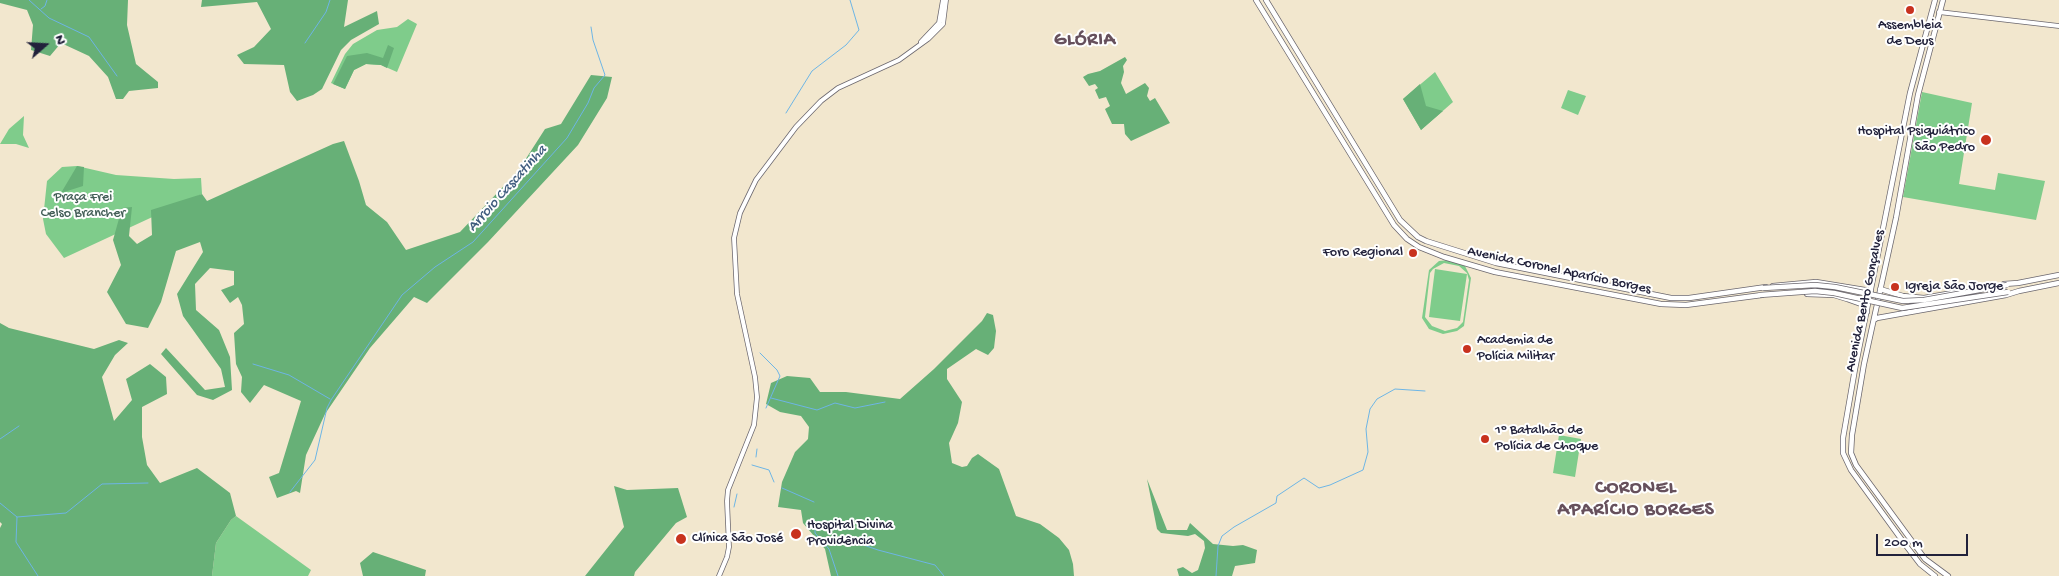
<!DOCTYPE html>
<html>
<head>
<meta charset="utf-8">
<style>
  body { margin:0 }
  #map { position:relative; width:2059px; height:576px; overflow:hidden; background:#f2e7ce; font-family:"Gochi Hand",sans-serif }
  canvas { display:block }
  .north { position:absolute; left:20px; top:20px; width:50px; height:50px; -webkit-text-stroke:4px #fff; paint-order:stroke; rotate:71deg; font-size:14px; font-weight:700; line-height:20px; text-align:center; color:#22223b }
  .north::after { content:''; display:block; margin:auto; width:18px; height:22px; background:#22223b; clip-path:polygon(50% 0,100% 100%,50% 72%,0 100%) }
  .scale { position:absolute; left:1876px; top:534px; width:92px; height:22px; box-sizing:border-box; border:2px solid #22223b; border-top:0; padding-left:6px; font-size:15px; line-height:18px; white-space:nowrap; color:#22223b; -webkit-text-stroke:4px #fff; paint-order:stroke }
</style>
</head>
<body>
<div id="map">
<canvas width="2059" height="576"></canvas>
<div class="north">N</div>
<div class="scale">200 m</div>
</div>
<script>
const context = document.querySelector('canvas').getContext('2d');
context.lineJoin = 'round';
function paint(path, color) { context.fillStyle = color; context.fill(path, 'evenodd'); }
const poly = rows => new Path2D(rows.map(r => 'M' + r).join(''));
function strokePath(path, color, width, dash) { context.strokeStyle = color; context.lineWidth = width; context.lineCap = dash ? 'butt' : 'round'; context.setLineDash(dash || []); context.stroke(path); }
function write(font, color, halo, rows, align = 'center') {
  context.font = font + ' "Gochi Hand",sans-serif'; context.lineWidth = 4; context.setLineDash([]); context.textBaseline = 'middle'; context.strokeStyle = halo; context.fillStyle = color; for (const [text, x, y, turn = 0] of rows) {
    context.save(); context.translate(x, y); context.rotate((+turn || 0) * Math.PI / 180); context.textAlign = isNaN(turn) ? turn : align; if (halo) context.strokeText(text, 0, 0); context.fillText(text, 0, 0); context.restore();
  }
}
const green = poly([
  [408,19,417,24,397,72,381,65,366,64,354,70,345,89,331,83,345,54,353,44,377,30,397,27],
  [1435,72,1453,102,1421,130,1403,99],
  [1568,90,1586,96,1578,115,1561,108],
  [1922,92,1972,103,1959,184,1995,190,1998,173,2045,181,2036,220,1903,197],
  [24,116,23,135,29,148,16,144,0,144,9,129],
  [77,166,116,175,174,179,201,178,202,194,64,258,46,234,43,219,47,181,62,167],
  [1449,260,1465,266,1471,278,1464,326,1457,331,1443,334,1429,329,1422,318,1429,270,1439,261],
  [1444,263,1459,266,1467,273,1469,280,1463,322,1457,328,1445,331,1432,326,1425,317,1430,273,1433,269],
  [1435,269,1467,274,1460,321,1429,317],
  [1559,435,1581,439,1575,477,1553,473],
  [236,516,311,570,308,576,212,576,216,543,231,520]
]);
const forest = poly([
  [0,0,128,0,127,25,136,64,158,82,158,88,129,91,123,99,116,99,108,77,89,56,61,43,50,56,31,50,33,25,27,10,0,3],
  [202,0,348,0,344,27,377,11,379,24,351,40,341,50,322,89,313,95,297,101,290,92,284,65,244,64,237,55,254,47,271,29,257,2,201,7],
  [388,45,394,48,387,68,381,65,366,64,354,70,345,89,333,84,347,56,367,53,383,58],
  [1125,57,1127,60,1123,66,1124,72,1121,83,1126,94,1145,83,1149,88,1147,96,1150,101,1155,98,1170,123,1131,141,1125,134,1124,124,1112,124,1105,109,1110,106,1106,97,1099,99,1095,90,1098,88,1095,84,1089,86,1083,77,1088,74,1100,71],
  [591,75,612,77,607,98,578,145,488,242,427,303,414,297,370,348,325,414,306,455,300,493,296,491,277,498,269,477,279,473,301,401,264,385,250,403,241,392,242,377,236,364,234,333,244,324,242,305,238,297,230,303,221,290,234,285,234,271,210,268,195,284,196,310,219,330,230,357,232,390,213,400,197,395,161,354,166,348,205,390,225,387,221,369,183,316,177,294,203,252,200,242,176,251,161,302,148,328,126,324,107,292,121,265,113,240,122,208,132,207,129,236,137,244,152,235,151,210,202,194,207,201,333,144,344,141,359,181,366,205,387,222,406,250,460,232,518,171,545,129,561,124],
  [1420,84,1426,106,1443,111,1421,130,1403,99],
  [77,166,84,167,83,186,61,193],
  [987,313,993,315,996,331,994,348,988,355,976,349,947,369,947,379,962,402,958,423,949,443,952,463,962,467,967,466,972,458,978,454,999,469,1016,516,1040,524,1059,538,1069,550,1073,564,1074,576,831,576,825,549,803,523,801,510,778,507,782,482,795,452,808,439,809,427,801,416,780,412,766,404,771,383,787,376,810,378,820,392,846,392,900,399,934,369,982,321],
  [0,323,9,328,94,349,119,340,128,343,115,355,102,377,114,421,132,400,126,379,150,364,166,377,167,394,142,407,142,437,147,465,160,483,197,468,230,493,236,516,231,520,216,543,212,576,0,576,0,528,2,524,0,522],
  [1147,479,1167,530,1187,530,1190,523,1213,544,1233,546,1243,545,1257,550,1255,563,1235,566,1232,576,1179,576,1177,569,1183,567,1192,573,1198,570,1205,548,1204,541,1195,534,1188,536,1161,533,1157,529],
  [614,486,627,490,678,488,687,517,676,523,635,572,634,576,585,576,624,527],
  [373,552,426,570,425,576,363,576,360,563]
]);
const stream = poly([
  [29,0,49,18,89,37,117,76],
  [41,9,45,6,47,0],
  [305,43,326,12,330,0],
  [786,113,812,71,846,45,859,30,850,0],
  [760,353,777,370,780,376,766,408],
  [253,364,289,375,330,399],
  [771,398,817,410,835,403,855,408,885,402],
  [0,439,19,426],
  [756,457,757,449],
  [752,465,769,470,774,482],
  [782,488,814,502],
  [290,492,315,460,327,408,331,400,402,295,435,267,473,242,567,138,588,103,594,88,605,75,593,40,591,27],
  [0,503,17,517,16,542,38,576],
  [734,507,737,494],
  [17,517,66,513,102,484,148,483],
  [815,528,815,533,829,549,838,576],
  [852,541,878,550,935,565,944,576],
  [1216,576,1218,546,1222,536,1234,527,1276,503,1277,496,1304,478,1319,488,1330,485,1363,470,1368,452,1366,429,1370,409,1377,399,1395,389,1425,391]
]);
const secondary = poly([
  [1939,12,2059,26],
  [921,42,939,23,943,0],
  [719,576,727,557,729,547,727,501,728,490,754,425,757,397,755,377,737,294,734,238,740,213,756,180,796,127,821,101,838,88,899,60,928,39,943,24,946,0]
]);
const primary = poly([
  [1256,0,1394,225,1407,239,1419,247,1444,257,1495,272,1661,304,1686,305,1762,295],
  [1266,0,1400,220,1418,237,1426,241,1496,263,1671,298,1689,298,1766,287],
  [1943,0,1918,95,1896,218,1864,364,1852,435,1851,453,1856,465,1925,559,1948,576],
  [2004,284,2018,283,2059,275],
  [1773,286,1816,282,1871,291],
  [1880,289,1903,296,1924,298,1964,291],
  [1807,294,1834,295,1847,299,1861,304,1865,307,1867,312],
  [1874,320,1877,318,2006,295,2019,291,2059,283],
  [1935,576,1920,564,1907,547,1851,470,1843,453,1843,438,1855,369,1910,93,1935,0]
]);
const primaryBridge = poly([
  [1763,288,1815,285,1835,287,1903,301,1924,300,2007,285],
  [1760,295,1815,291,1834,293,1902,308,2008,292]
]);
const markers = [
  [1910,10,5,"#c8321e"],
  [1986,140,6,"#c8321e"],
  [1413,253,5,"#c8321e"],
  [1895,287,5,"#c8321e"],
  [1467,349,5,"#c8321e"],
  [1485,439,5,"#c8321e"],
  [796,534,6,"#c8321e"],
  [681,539,6,"#c8321e"]
];
const poiNames = [
  ["Assembleia",1910,26,"center"],
  ["de Deus",1910,42,"center"],
  ["Hospital Psiquiátrico",1975,132,"right"],
  ["São Pedro",1975,148,"right"],
  ["Foro Regional",1403,253,"right"],
  ["Igreja São Jorge",1905,287],
  ["Academia de",1477,341],
  ["Polícia Militar",1477,357],
  ["1º Batalhão de",1495,431],
  ["Polícia de Choque",1495,447],
  ["Hospital Divina",807,526],
  ["Providência",807,542],
  ["Clínica São José",692,539]
];
const parkNames = [
  ["Praça Frei",83,198],
  ["Celso Brancher",83,214]
];
const streetNames = [
  ["Avenida Coronel Aparício Borges",1559,271,12],
  ["Avenida Bento Gonçalves",1866,301,-78]
];
const waterNames = [
  ["Arroio Cascatinha",508,189,-48]
];
const districtNames = [
  ["GLÓRIA",1085,41],
  ["CORONEL",1636,489],
  ["APARÍCIO BORGES",1636,511]
];
paint(green, '#7fcc8b');
paint(forest, '#67b077');
strokePath(stream, '#6db5e5', 1);
strokePath(secondary, '#6b676e', 5.5);
strokePath(primary, '#6b676e', 6);
strokePath(secondary, '#fff', 4);
strokePath(primary, '#fff', 4.5);
strokePath(primaryBridge, '#6b676e', 6, []);
strokePath(primaryBridge, '#fff', 4.5);
for (const [x, y, r, color] of markers) { const dot = new Path2D(); dot.arc(x, y, r, 0, 2 * Math.PI); context.fillStyle = color; context.fill(dot); strokePath(dot, '#fff', 2); }
write('14px', '#22223b', '#fff', poiNames, 'left');
write('14px', '#435e57', '#fff', parkNames);
write('14px', '#22223b', '#fff', streetNames);
write('italic 15px', '#405d7f', '#fff', waterNames);
context.letterSpacing = '1px';
write('bold 19px', '#66505c', '#fff', districtNames);
context.letterSpacing = '0px';
</script>
</body>
</html>
